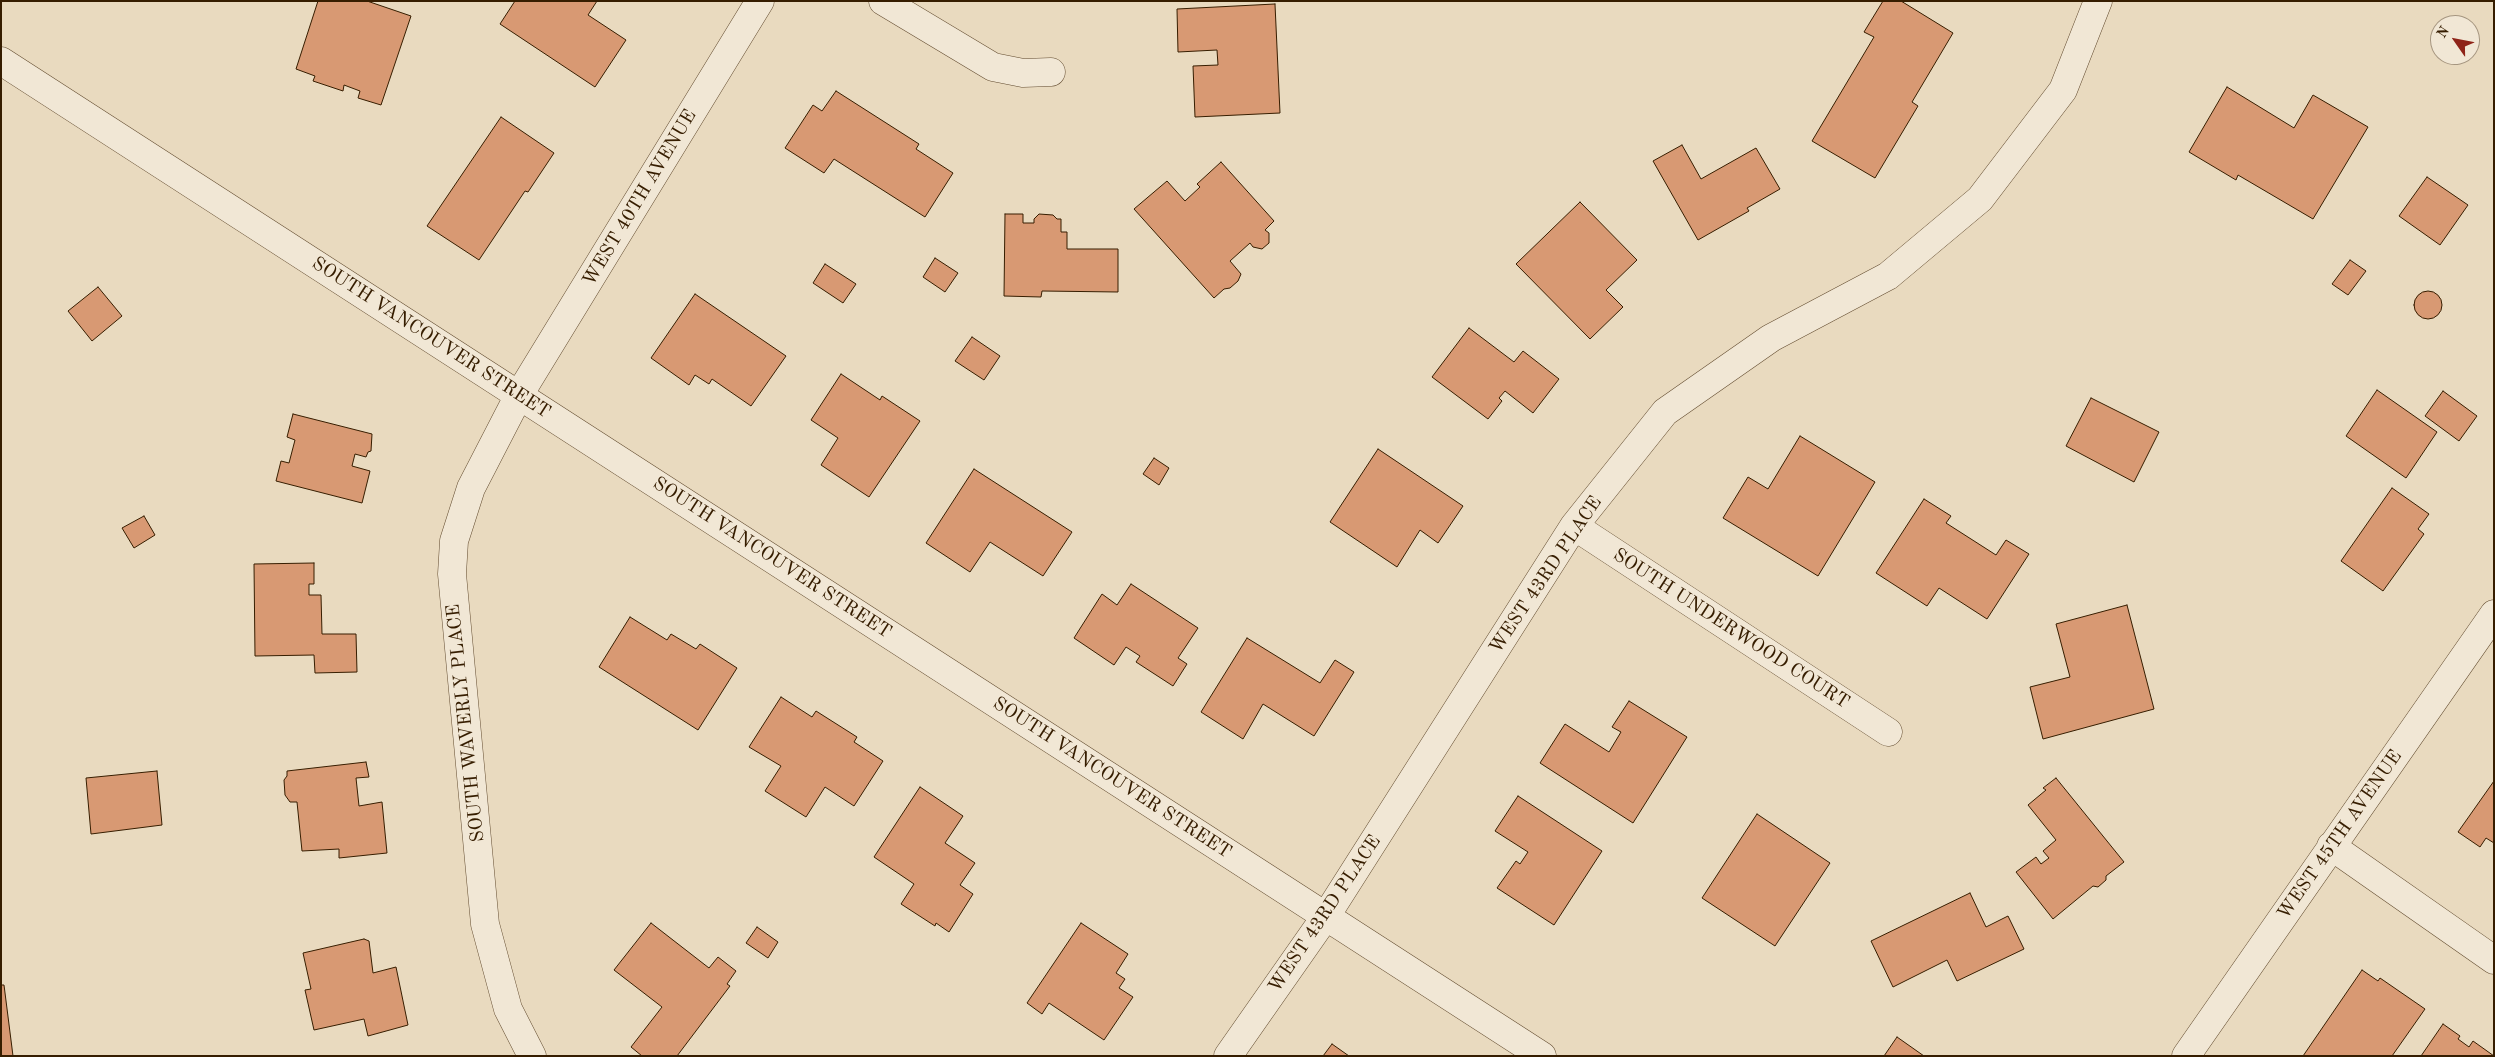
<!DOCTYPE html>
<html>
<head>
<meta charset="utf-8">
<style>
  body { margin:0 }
  #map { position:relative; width:2495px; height:1057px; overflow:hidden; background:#e9dabf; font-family:"Old Standard TT",serif }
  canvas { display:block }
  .frame { position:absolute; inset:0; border:2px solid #361d00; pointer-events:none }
  .north { position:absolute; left:2430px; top:15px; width:50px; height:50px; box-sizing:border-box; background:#f1e7d5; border:1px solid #a69680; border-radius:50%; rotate:303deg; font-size:14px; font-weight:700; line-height:20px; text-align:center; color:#361d00 }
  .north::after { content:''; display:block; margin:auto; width:18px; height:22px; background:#8f2418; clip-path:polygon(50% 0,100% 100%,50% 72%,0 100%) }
</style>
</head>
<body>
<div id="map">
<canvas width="2495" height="1057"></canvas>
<div class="frame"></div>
<div class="north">N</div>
</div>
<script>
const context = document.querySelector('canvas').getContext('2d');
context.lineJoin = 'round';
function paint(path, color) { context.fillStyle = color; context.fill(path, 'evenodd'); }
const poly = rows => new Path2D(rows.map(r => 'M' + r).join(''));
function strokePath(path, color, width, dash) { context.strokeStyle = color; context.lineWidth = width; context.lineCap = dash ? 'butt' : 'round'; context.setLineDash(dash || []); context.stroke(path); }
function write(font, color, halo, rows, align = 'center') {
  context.font = font + ' "Old Standard TT",serif'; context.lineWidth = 4; context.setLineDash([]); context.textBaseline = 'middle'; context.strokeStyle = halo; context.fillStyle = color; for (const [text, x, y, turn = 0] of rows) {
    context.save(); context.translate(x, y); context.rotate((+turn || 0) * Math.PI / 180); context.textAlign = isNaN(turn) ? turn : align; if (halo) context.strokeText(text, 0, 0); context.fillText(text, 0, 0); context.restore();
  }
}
const building = poly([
  [318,1,367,1,411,16,381,105,358,98,360,91,344,85,343,91,313,81,315,76,296,69,318,1],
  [515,1,597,1,588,15,626,40,595,87,500,24,515,1],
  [1883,1,1901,1,1953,33,1912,102,1918,106,1875,178,1812,141,1874,37,1864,32,1883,1],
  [1275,4,1280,113,1195,117,1193,66,1218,65,1217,50,1178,52,1177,9,1275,4],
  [2227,87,2294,128,2313,95,2368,127,2313,219,2238,175,2236,180,2189,152,2227,87],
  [836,91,919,144,916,149,953,173,925,217,834,159,824,173,785,148,813,105,822,111,836,91],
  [501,117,554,153,528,192,525,191,479,260,427,226,501,117],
  [1682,145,1701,179,1756,148,1780,189,1747,208,1749,211,1698,240,1653,161,1682,145],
  [1221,162,1274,221,1265,230,1269,233,1269,243,1262,249,1253,247,1250,243,1230,261,1241,274,1238,281,1230,288,1224,289,1214,298,1134,209,1167,181,1185,201,1200,187,1197,184,1221,162],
  [2427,177,2468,205,2440,245,2399,216,2427,177],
  [1580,202,1637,260,1606,290,1623,307,1590,339,1516,264,1580,202],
  [1005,214,1023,214,1023,223,1034,223,1034,219,1039,214,1053,215,1057,219,1061,219,1061,232,1067,232,1067,249,1118,249,1118,292,1042,291,1041,297,1004,296,1005,214],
  [935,258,958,273,945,292,923,277,935,258],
  [2350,260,2366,271,2348,295,2332,284,2350,260],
  [825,264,856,284,843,303,813,283,825,264],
  [98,287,122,316,92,341,68,311,98,287],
  '2414 305a14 14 0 1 1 28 0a14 14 0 1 1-28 0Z',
  [695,294,786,356,751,406,712,379,709,384,695,375,689,385,651,358,695,294],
  [1469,328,1514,362,1523,351,1559,379,1533,413,1505,391,1499,398,1502,401,1488,419,1432,377,1469,328],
  [972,337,1000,356,984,380,955,361,972,337],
  [841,374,880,400,882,396,920,421,869,497,821,465,838,438,811,420,841,374],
  [2377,390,2437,432,2406,478,2346,436,2377,390],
  [2443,391,2477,416,2459,441,2425,416,2443,391],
  [2091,398,2159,432,2134,482,2066,446,2091,398],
  [293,414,372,434,371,451,368,452,366,457,355,454,352,466,370,471,362,503,276,481,281,461,289,463,295,440,287,437,293,414],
  [1800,436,1875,482,1818,576,1723,518,1748,477,1768,489,1800,436],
  [1378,449,1463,506,1438,543,1420,530,1397,567,1330,522,1378,449],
  [1154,458,1169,468,1159,485,1143,474,1154,458],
  [974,469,1072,532,1043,576,990,542,970,572,926,543,974,469],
  [2392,488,2429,514,2418,529,2424,534,2383,591,2341,561,2392,488],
  [1924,499,1951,516,1946,523,1996,555,2006,540,2029,554,1987,619,1939,588,1927,606,1876,573,1924,499],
  [144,516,155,535,134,548,122,528,144,516],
  [314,563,314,584,309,584,309,595,321,595,322,634,356,634,357,672,315,673,314,655,255,656,254,564,314,563],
  [1131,584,1198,628,1178,658,1187,664,1173,686,1136,662,1140,656,1126,647,1114,665,1074,638,1102,594,1117,605,1131,584],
  [2127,605,2154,709,2043,739,2030,687,2070,677,2056,624,2127,605],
  [630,617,667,640,671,634,696,649,700,644,737,668,698,730,599,667,630,617],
  [1247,638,1320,683,1335,660,1354,672,1314,736,1263,704,1243,739,1201,712,1247,638],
  [781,697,812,717,816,711,857,737,854,742,883,761,854,806,825,787,806,817,765,791,781,766,749,747,781,697],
  [1629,701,1687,737,1633,823,1540,763,1565,724,1609,752,1621,732,1612,727,1629,701],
  [366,762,369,777,356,778,359,806,382,802,387,853,339,858,339,849,302,851,297,802,290,802,285,795,284,780,287,776,287,771,366,762],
  [157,771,162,825,91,834,86,778,157,771],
  [2056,778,2124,862,2106,876,2106,880,2098,887,2093,886,2053,919,2016,872,2036,857,2041,864,2049,858,2043,851,2056,840,2028,805,2046,790,2043,788,2056,778],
  [2494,781,2494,843,2486,838,2480,847,2458,832,2494,781],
  [920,787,963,816,945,843,975,863,960,885,973,894,949,932,936,923,935,926,901,904,914,884,874,857,920,787],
  [1518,796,1602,851,1554,925,1497,888,1516,861,1520,864,1528,852,1495,831,1518,796],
  [1757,814,1830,863,1775,946,1702,898,1757,814],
  [1970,893,1986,927,2008,916,2024,949,1957,981,1947,960,1893,987,1871,941,1970,893],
  [651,923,709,968,718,957,736,971,727,984,730,986,677,1056,642,1056,631,1047,662,1007,614,970,651,923],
  [1081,923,1128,954,1116,973,1125,979,1119,988,1133,997,1104,1040,1049,1003,1042,1014,1027,1003,1081,923],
  [757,927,778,942,768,958,746,943,757,927],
  [364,939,369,941,373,973,396,967,408,1025,368,1036,364,1019,314,1030,305,990,311,989,303,953,364,939],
  [2362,970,2378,981,2380,978,2425,1009,2392,1056,2303,1056,2362,970],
  [1,985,4,985,13,1056,1,1056,1,985],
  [2443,1024,2460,1036,2458,1039,2469,1047,2473,1041,2494,1056,2421,1056,2443,1024],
  [1897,1037,1924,1056,1884,1056,1897,1037],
  [1332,1044,1349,1056,1323,1056,1332,1044]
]);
const minor = poly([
  [883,1,993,67,1023,73,1051,72],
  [1,61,1542,1056],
  [1574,526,1888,732],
  [2331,846,2494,960],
  [532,1056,508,1009,485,924,452,574,454,541,471,488,519,395,760,1],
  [1228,1056,1326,916,1574,526,1665,412,1771,338,1888,276,1980,199,2063,90,2098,1],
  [2186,1056,2494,614]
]);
const streetNames = [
  ["WEST 40TH AVENUE",640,198,-59],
  ["SOUTH VANCOUVER STREET",431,338,33],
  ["SOUTH VANCOUVER STREET",772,558,33],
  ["WEST 43RD PLACE",1546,575,-56],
  ["SOUTH UNDERWOOD COURT",1731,629,33],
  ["SOUTH WAVERLY PLACE",466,723,-96],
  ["SOUTH VANCOUVER STREET",1112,778,33],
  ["WEST 45TH AVENUE",2340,835,-55],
  ["WEST 43RD PLACE",1325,914,-56]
];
paint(building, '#d89973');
strokePath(building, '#361d00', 1);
strokePath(minor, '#634c30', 29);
strokePath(minor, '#f1e7d5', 28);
write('19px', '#361d00', '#f1e7d5', streetNames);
</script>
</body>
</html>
